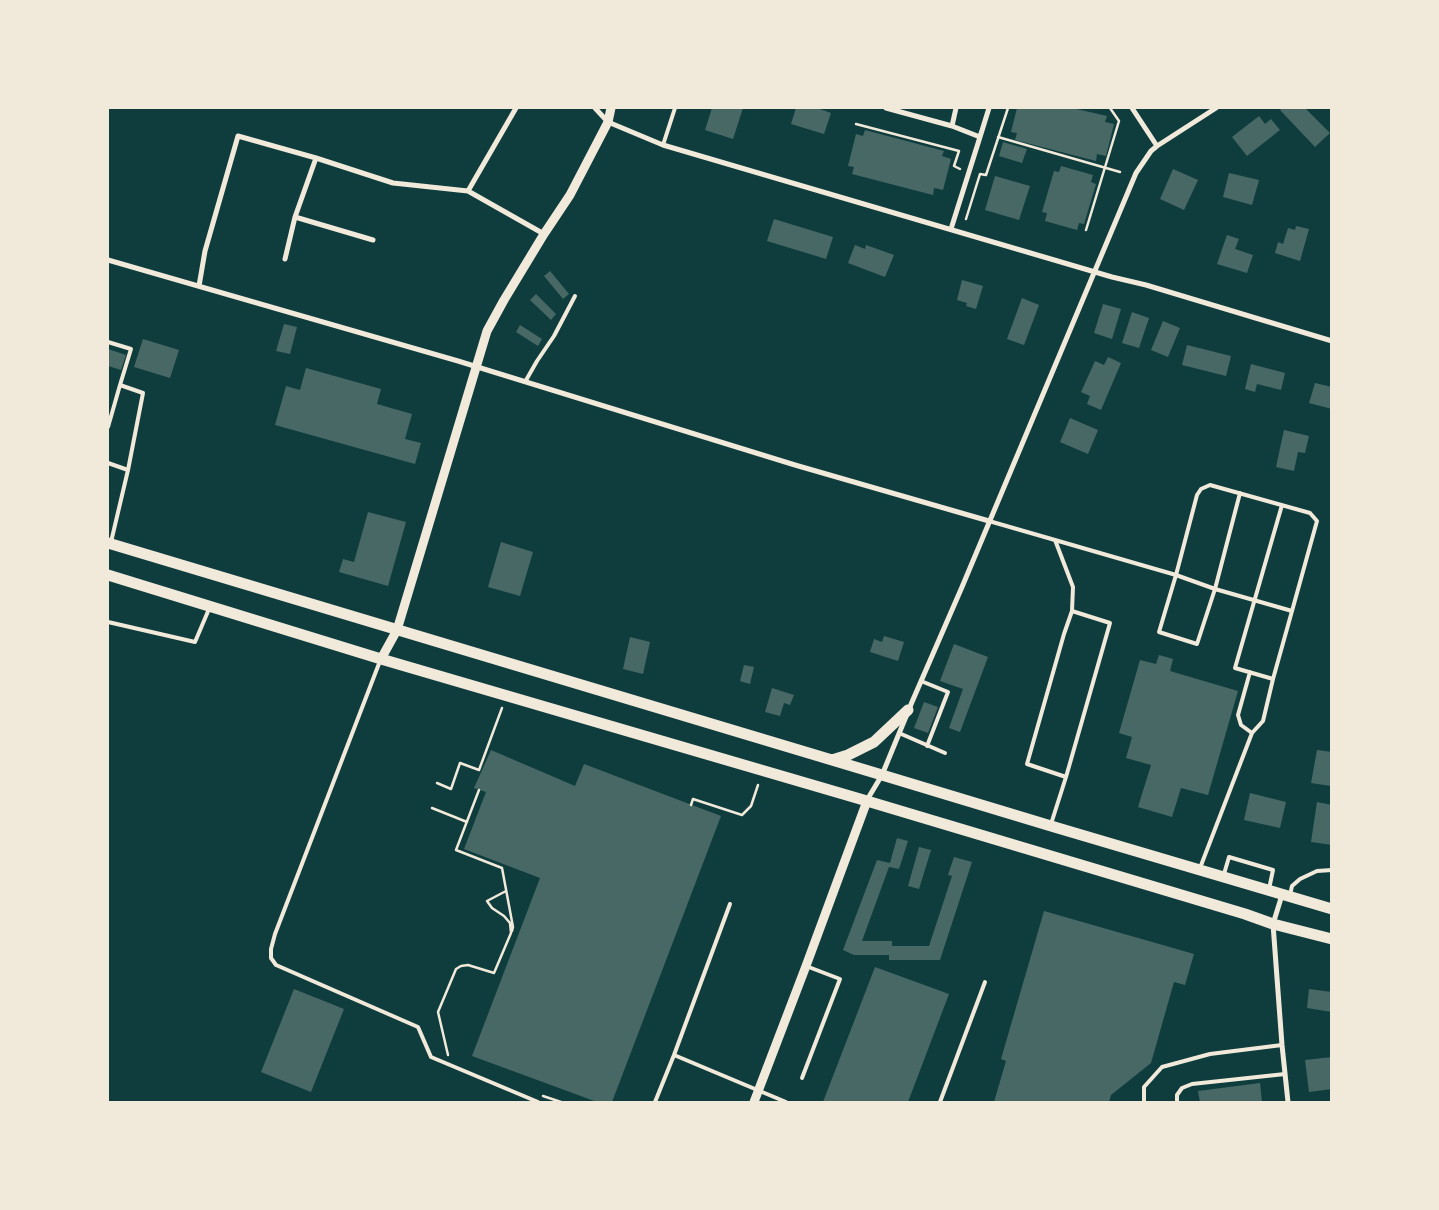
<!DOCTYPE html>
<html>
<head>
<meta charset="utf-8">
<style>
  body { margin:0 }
  #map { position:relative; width:1439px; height:1210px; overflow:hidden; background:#0f3d3e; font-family:"Noto Sans",sans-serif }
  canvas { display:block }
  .frame { position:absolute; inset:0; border:109px solid #f1e9da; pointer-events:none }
</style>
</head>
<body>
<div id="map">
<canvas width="1439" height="1210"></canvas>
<div class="frame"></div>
</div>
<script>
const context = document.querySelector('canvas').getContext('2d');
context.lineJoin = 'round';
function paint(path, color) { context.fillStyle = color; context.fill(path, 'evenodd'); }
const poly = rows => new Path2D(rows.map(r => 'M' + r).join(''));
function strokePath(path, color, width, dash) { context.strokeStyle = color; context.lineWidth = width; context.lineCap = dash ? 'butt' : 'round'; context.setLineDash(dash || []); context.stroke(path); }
const building = poly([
  [712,108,743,108,733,139,705,130],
  [796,108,817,108,831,113,824,134,791,124],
  [1017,108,1072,108,1107,116,1105,122,1114,124,1106,156,1097,154,1096,161,1015,140,1017,133,1011,132],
  [1282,108,1305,108,1330,133,1315,147,1280,110],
  [1259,116,1265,124,1271,119,1280,130,1247,156,1232,137],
  [865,130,944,151,942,156,951,159,943,190,934,188,933,195,852,174,854,167,848,166,856,134,863,136],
  [1003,142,1027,149,1022,163,999,156],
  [1061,166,1093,175,1091,182,1096,184,1084,224,1079,223,1077,230,1045,221,1047,213,1042,212,1054,171,1059,172],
  [1173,169,1198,180,1184,210,1160,199],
  [1229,173,1259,180,1252,205,1223,197],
  [995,176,1030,186,1019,220,985,210],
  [774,219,833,237,826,259,767,241],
  [1296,226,1309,229,1300,261,1275,253,1278,242,1283,244,1288,228,1295,230],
  [1227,235,1239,239,1235,249,1253,255,1247,273,1217,264],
  [855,245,865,249,866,245,894,255,885,277,848,263],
  [550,271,569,294,563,299,544,276],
  [962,280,983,286,976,309,966,306,967,303,957,300],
  [536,294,556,314,551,320,530,300],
  [1022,298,1039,305,1024,345,1007,339],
  [1103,304,1121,309,1112,339,1094,333],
  [1132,312,1149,318,1139,348,1122,343],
  [1163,321,1180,328,1168,357,1151,350],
  [284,324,297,327,290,354,276,351],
  [520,325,542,339,538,346,516,332],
  [143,339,179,350,170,378,134,367],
  [1187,345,1231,356,1226,376,1182,365],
  [108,349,126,355,121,370,108,366],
  [1108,357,1121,363,1101,410,1087,404,1090,396,1081,392,1095,361,1104,365],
  [1251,364,1285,373,1281,390,1257,384,1255,392,1245,389],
  [306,368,381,389,377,404,412,414,405,439,421,443,415,464,275,425,286,386,300,390],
  [1315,383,1332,387,1332,409,1309,403],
  [1070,418,1098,430,1088,454,1060,442],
  [1284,430,1309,436,1305,453,1298,452,1294,471,1276,467],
  [368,512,406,522,388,586,339,572,343,559,354,562],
  [501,542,533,552,520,596,488,587],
  [884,636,904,642,898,661,870,652,874,639,882,642],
  [630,637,650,642,643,674,623,669],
  [954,644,988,657,960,732,949,728,963,689,940,681],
  [1159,655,1173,659,1170,671,1238,691,1208,795,1181,788,1172,817,1138,807,1151,765,1126,758,1132,737,1119,733,1140,660,1156,664],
  [744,665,754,667,750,684,740,681],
  [772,688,794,695,790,705,784,703,780,716,765,712],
  [924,702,938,707,928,733,914,728],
  [491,750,575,786,584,764,721,816,612,1102,597,1102,472,1056,540,878,464,849,486,792,474,788],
  [1317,750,1332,752,1331,786,1311,783],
  [1250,793,1286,802,1280,828,1244,820],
  [1317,802,1332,805,1332,845,1311,842],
  [897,838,908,841,899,869,889,867,862,941,892,941,892,946,929,946,952,876,948,875,954,857,972,862,940,960,889,960,889,955,854,955,843,950,877,860,890,863],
  [919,847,931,850,919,889,908,886],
  [1044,911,1194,954,1185,985,1174,982,1151,1063,1111,1095,1109,1102,994,1102,1006,1061,1001,1059],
  [875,967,949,994,908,1102,823,1102],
  [294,989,344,1009,311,1092,261,1072],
  [1309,989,1332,992,1332,1012,1307,1008],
  [1332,1057,1332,1089,1309,1092,1305,1060],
  [1260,1083,1262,1102,1200,1102,1198,1091]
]);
const path = poly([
  [856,124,959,151,954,166,960,169],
  [998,137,1120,172],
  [966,219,980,174,986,175,1008,108],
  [1086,230,1119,121,1110,108],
  [437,783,451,789,460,763,479,770,502,708],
  [479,790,456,850,502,868,513,927,512,931],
  [691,805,693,799,742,815,751,806,758,785],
  [432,808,467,822],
  [448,1055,438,1012,456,969,461,966,468,965,494,973,511,933,510,923,504,916,492,908,487,901,506,891],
  [543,1096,561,1102]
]);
const service = poly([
  [663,145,675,108],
  [108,342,131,349,120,385,143,393,128,470,111,542],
  [525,382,537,361,554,336,575,296],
  [108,427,120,385],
  [108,463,128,470],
  [1282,505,1235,668,1273,679,1292,611],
  [989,521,1055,540,1073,587,1072,611,1110,623,1066,777,1027,764,1064,634,1072,611],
  [1055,540,1176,575,1215,589,1292,611,1317,521,1310,513,1210,485,1201,489,1197,495,1176,575,1159,632,1197,644,1215,589,1240,493],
  [108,622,195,642,209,609],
  [380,661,275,934,271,949,271,958,276,965,418,1027,431,1057,538,1102],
  [1250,672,1238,715,1241,725,1252,733,1263,721,1273,679],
  [921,681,948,692,927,746],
  [899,733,945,753],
  [1051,824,1066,777],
  [1200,868,1252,733],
  [1224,874,1229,857,1273,870,1269,889],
  [1290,895,1292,886,1300,879,1317,871,1332,870],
  [674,1055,786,1102],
  [802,1078,840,979,806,966],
  [655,1102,674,1055,730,904],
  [940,1102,985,982],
  [1144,1102,1144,1087,1162,1067,1210,1054,1282,1045],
  [1177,1102,1177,1095,1182,1088,1192,1084,1285,1074]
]);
const minor = poly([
  [595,108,608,122,663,145,1112,277,1146,285,1332,341],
  [886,108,952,126,956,108],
  [1132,108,1157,146],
  [980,137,989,108],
  [468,191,516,108],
  [295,217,373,240],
  [951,229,980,137,952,126],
  [285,259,295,217,316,158],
  [108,260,458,361,795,465,989,521],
  [199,286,205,251,238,136,316,158,393,183,468,191,544,234],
  [867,800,882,775,912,702,962,587,1136,173,1151,151,1157,146,1216,108],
  [1282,895,1273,924,1282,1045,1288,1102]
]);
const tertiary = poly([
  [381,659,397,630,487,331,504,300,544,234,570,195,608,122,611,108],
  [754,1102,806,966,867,801]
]);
const primary = poly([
  [108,543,882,775,1051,826,1332,909],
  [108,575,381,659,867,801,1245,914,1273,924,1332,939],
  [832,760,848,755,874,742,908,710]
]);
paint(building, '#486865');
strokePath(path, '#f1e9da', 2.5);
strokePath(service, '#f1e9da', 4);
strokePath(minor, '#f1e9da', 5);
strokePath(tertiary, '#f1e9da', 9);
strokePath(primary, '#f1e9da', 11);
</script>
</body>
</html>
